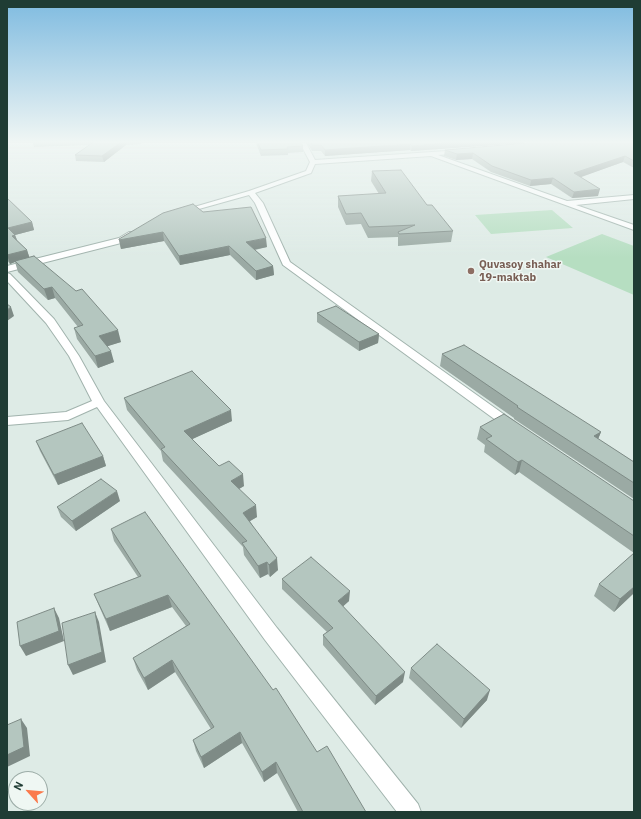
<!DOCTYPE html>
<html>
<head>
<meta charset="utf-8">
<style>
  body { margin:0 }
  #map { position:relative; width:641px; height:819px; overflow:hidden; background:#deebe6; font-family:"IBM Plex Sans",sans-serif }
  canvas { display:block }
  .frame { position:absolute; inset:0; border:8px solid #1f3c34; pointer-events:none }
  .north { position:absolute; left:8px; top:771px; width:40px; height:40px; box-sizing:border-box; background:#eff7f3; border:1px solid #9caca7; border-radius:50%; rotate:297deg; font-size:11px; font-weight:700; line-height:16px; text-align:center; color:#1f3c34 }
  .north::after { content:''; display:block; margin:auto; width:14px; height:18px; background:#fa7a4d; clip-path:polygon(50% 0,100% 100%,50% 72%,0 100%) }
</style>
</head>
<body>
<div id="map">
<canvas width="641" height="819"></canvas>
<div class="frame"></div>
<div class="north">N</div>
</div>
<script>
const context = document.querySelector('canvas').getContext('2d');
context.lineJoin = 'round';
function paint(path, color) { context.fillStyle = color; context.fill(path, 'evenodd'); }
const poly = rows => new Path2D(rows.map(r => 'M' + r).join(''));
function strokePath(path, color, width, dash) { context.strokeStyle = color; context.lineWidth = width; context.lineCap = dash ? 'butt' : 'round'; context.setLineDash(dash || []); context.stroke(path); }
function write(font, color, halo, rows, align = 'center') {
  context.font = font + ' "IBM Plex Sans",sans-serif'; context.lineWidth = 3; context.setLineDash([]); context.textBaseline = 'middle'; context.strokeStyle = halo; context.fillStyle = color; for (const [text, x, y, turn = 0] of rows) {
    context.save(); context.translate(x, y); context.rotate((+turn || 0) * Math.PI / 180); context.textAlign = isNaN(turn) ? turn : align; if (halo) context.strokeText(text, 0, 0); context.fillText(text, 0, 0); context.restore();
  }
}
const green = poly([
  [552,210,573,228,491,234,475,215],
  [602,234,634,246,634,295,546,257]
]);
const minor = poly([
  [300,143,306,143,315,160,461,150,464,152,463,153,438,155,567,201,634,195,634,199,576,205,634,225,634,230,431,156,315,164,311,173,255,193,263,203,290,262,516,423,518,426,516,429,508,429,283,265,255,203,249,195,181,214,177,212,249,191,306,171,310,162,300,143],
  [129,232,132,232,136,234,125,242,7,272,7,266,119,238,129,232],
  [7,273,10,274,54,319,79,356,104,401,277,628,418,804,421,812,397,812,265,640,97,407,68,420,7,425,7,417,66,412,92,401,69,356,46,323,7,281,7,273]
]);
const wall = poly([
  [33,143,142,143,141,144,126,145,104,162,76,161,75,155,89,145,34,147],
  [256,143,301,143,303,146,303,152,288,153,288,155,261,156],
  [307,143,523,143,411,151,410,150,325,156,321,151,312,151],
  [634,143,634,168,623,162,580,177,598,196,572,198,551,184,530,186,491,172,472,159,456,160,444,156,445,150],
  [372,171,427,205,453,231,451,242,398,246,398,237,368,238,361,224,346,225,338,207,338,196,379,194,371,181],
  [7,198,32,222,34,230,15,235,17,240,27,250,29,257,121,342,107,346,114,362,98,368,77,339,74,328,78,327,55,298,48,300,18,272,15,262,10,264,7,260],
  [203,212,267,247,255,250,273,266,274,275,256,280,230,255,180,265,164,241,121,249,119,239],
  [317,313,379,334,378,343,359,351,317,322],
  [442,354,601,432,598,439,634,462,634,499,514,419,514,418,440,366],
  [124,398,232,421,192,439,219,466,244,486,239,489,257,517,250,521,278,570,270,577,268,574,260,578,244,555,243,547,163,461,161,451,127,410],
  [480,427,634,501,634,553,519,472,515,475,484,452,485,445,477,439],
  [36,441,103,456,106,466,58,485,40,451],
  [120,501,76,531,61,517,57,507],
  [111,529,317,752,366,812,298,812,277,773,264,782,242,743,204,768,196,751,193,740,211,729,175,672,148,690,137,670,133,658,186,626,172,607,110,631,99,606,94,594,138,577,114,541],
  [634,553,634,593,614,612,594,596,599,584],
  [282,579,349,601,343,606,403,682,375,705,323,645,323,635,327,632,282,589],
  [411,668,487,700,461,728,409,678]
]);
const shadedWall = poly([
  [120,143,126,143,126,145,104,162,102,156],
  [444,143,523,143,411,151,412,146],
  [410,144,410,150,325,156,325,150],
  [473,153,472,159,456,160,457,154],
  [625,156,623,162,573,180,574,173],
  [553,178,551,184,530,186,531,180],
  [600,189,598,196,572,198,574,192],
  [32,222,34,230,15,235,18,243,15,244,8,228],
  [163,232,164,241,121,249,119,240],
  [266,238,267,247,247,251,246,242],
  [229,246,230,255,180,265,179,256],
  [27,250,30,259,15,261,15,262,10,264,7,255],
  [273,266,274,275,256,280,256,271],
  [52,287,55,298,48,300,44,289],
  [11,307,14,316,7,321,7,310],
  [118,330,121,342,102,348,99,336],
  [379,334,378,343,359,351,359,342],
  [111,351,114,362,98,368,95,356],
  [231,410,232,421,186,442,184,431],
  [601,432,596,444,594,436],
  [103,456,106,466,58,485,54,475],
  [522,460,519,472,515,475,518,462],
  [243,474,244,486,232,493,231,481],
  [117,491,120,501,76,531,72,521],
  [256,505,257,517,245,524,243,513],
  [277,558,278,570,270,577,269,565],
  [267,562,268,574,260,578,258,566],
  [634,587,634,593,614,612,620,599],
  [350,591,349,601,338,611,338,601],
  [168,595,172,607,110,631,106,619],
  [54,608,59,618,64,641,26,656,20,646],
  [95,612,99,622,106,662,73,675,68,665],
  [172,660,175,672,148,690,144,678],
  [405,672,403,682,375,705,376,696],
  [490,690,487,700,461,728,464,719],
  [21,719,27,728,30,756,7,767,7,755],
  [240,732,242,743,204,768,201,757],
  [276,762,277,773,264,782,262,772]
]);
const building = poly([
  [92,143,120,143,102,156,75,155,92,143],
  [258,143,301,143,303,146,287,147,288,149,261,150,258,143],
  [311,143,444,143,412,146,410,144,325,150,321,145,312,145,311,143],
  [526,143,634,143,634,161,625,156,574,173,600,189,574,192,553,178,531,180,492,166,473,153,457,154,445,150,526,143],
  [401,170,427,205,432,205,453,231,399,234,398,232,415,225,369,227,361,213,346,214,338,196,386,193,372,171,401,170],
  [7,198,32,222,8,228,15,235,12,236,27,250,7,255,7,198],
  [193,204,203,212,251,207,266,238,246,242,273,266,256,271,229,246,179,256,163,232,119,240,119,239,163,213,193,204],
  [34,256,76,291,82,289,118,330,99,336,111,351,95,356,74,328,83,325,52,287,44,289,15,261,34,256],
  [7,304,11,307,7,310,7,304],
  [336,306,379,334,359,342,317,313,336,306],
  [464,345,601,432,594,436,634,462,634,483,517,407,518,406,442,354,464,345],
  [192,371,231,410,184,431,219,466,229,461,243,474,231,481,256,505,243,513,277,558,269,565,267,562,258,566,242,543,247,541,161,449,165,447,124,398,192,371],
  [504,414,634,501,634,536,522,460,518,462,486,439,492,436,480,427,504,414],
  [82,423,103,456,54,475,36,441,82,423],
  [101,479,117,491,72,521,57,507,101,479],
  [145,512,273,690,276,688,317,752,327,746,366,812,303,812,276,762,262,772,240,732,201,757,193,740,214,727,172,660,144,678,133,658,190,624,168,595,106,619,94,594,141,576,111,529,145,512],
  [634,553,634,587,620,599,599,584,634,553],
  [311,557,350,591,338,601,405,672,376,696,323,635,333,628,282,579,311,557],
  [54,608,59,631,20,646,17,622,54,608],
  [95,612,102,652,68,665,62,623,95,612],
  [437,644,490,690,464,719,411,668,437,644],
  [21,719,24,747,7,755,7,725,21,719]
]);
const markers = [
  [471,271,4,"#8d6e63"]
];
const farEducationnames = [
  ["Quvasoy shahar",479,265],
  ["19-maktab",479,278]
];
paint(green, '#b6dec1');
strokePath(minor, '#a1b3ad', 2);
paint(minor, '#fff');
paint(wall, '#9baaa4');
paint(shadedWall, '#7e8b86');
paint(building, '#b4c6bf');
strokePath(building, '#7e8b86', 1);
const sky = context.createLinearGradient(0, 0, 0, 258);
sky.addColorStop(0, '#7fbbe0');
sky.addColorStop(0.55, '#f0f6f4');
sky.addColorStop(1, '#f0f6f400');
context.fillStyle = sky;
context.fillRect(0, 0, 641, 258);
for (const [x, y, r, color] of markers) { const dot = new Path2D(); dot.arc(x, y, r, 0, 2 * Math.PI); context.fillStyle = color; context.fill(dot); strokePath(dot, '#eff7f3', 1.5); }
write('bold 11px', '#785e54', '#eff7f3', farEducationnames, 'left');
</script>
</body>
</html>
